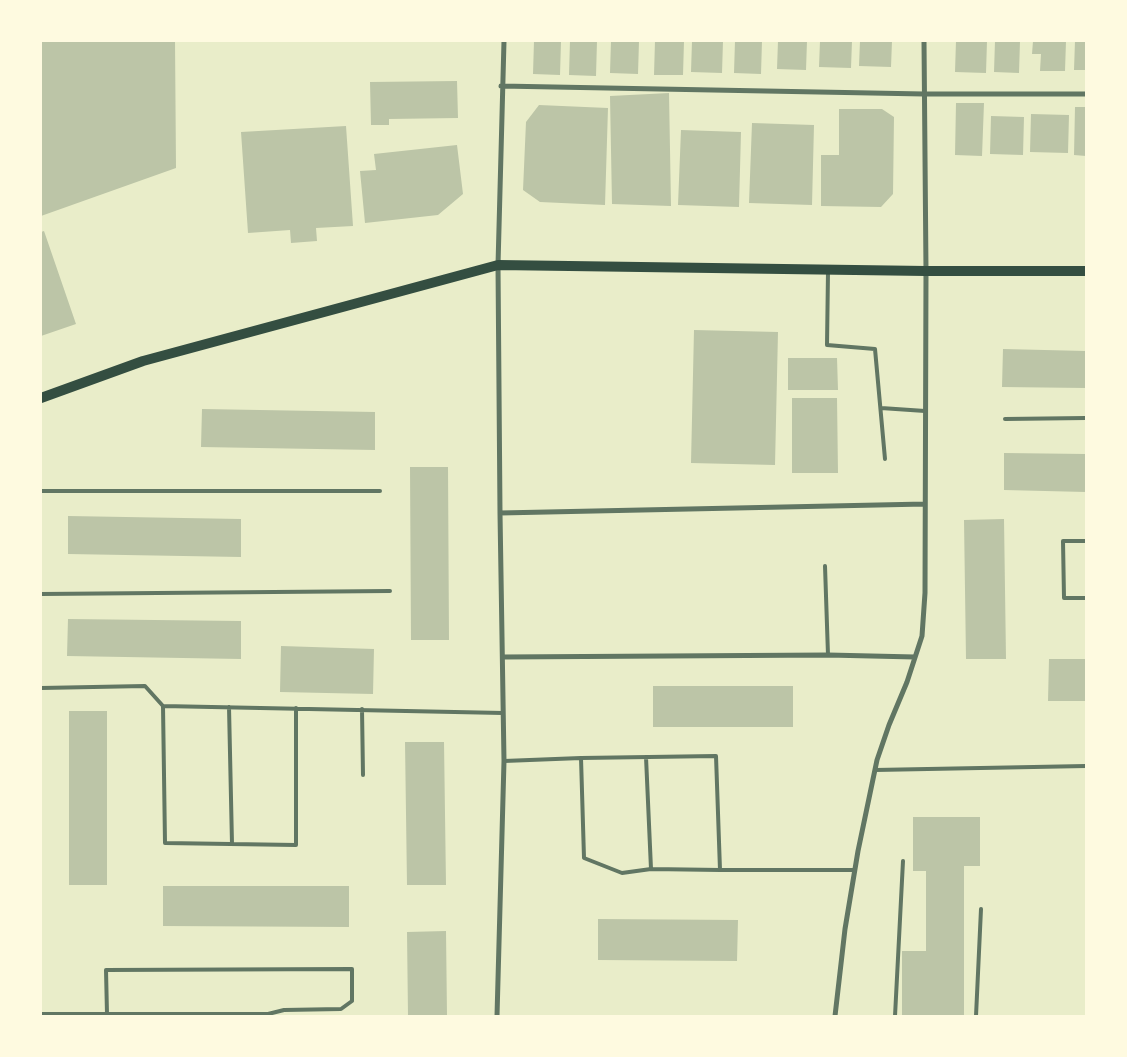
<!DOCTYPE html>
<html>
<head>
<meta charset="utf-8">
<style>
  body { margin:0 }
  #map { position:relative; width:1127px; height:1057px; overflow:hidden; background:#e9edc9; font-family:"Alegreya Sans",sans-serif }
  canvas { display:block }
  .frame { position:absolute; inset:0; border:42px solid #fefae0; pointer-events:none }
</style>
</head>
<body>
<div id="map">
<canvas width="1127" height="1057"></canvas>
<div class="frame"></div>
</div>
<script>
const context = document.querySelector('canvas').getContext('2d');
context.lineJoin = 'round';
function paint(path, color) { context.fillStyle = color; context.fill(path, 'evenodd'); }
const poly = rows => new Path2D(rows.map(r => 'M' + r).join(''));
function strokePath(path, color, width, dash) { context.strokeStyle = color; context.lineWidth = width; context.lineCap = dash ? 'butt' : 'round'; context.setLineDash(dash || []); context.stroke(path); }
const building = poly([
  [41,41,175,41,176,168,41,216],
  [534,41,561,41,560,75,533,74],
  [570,41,597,41,596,76,569,75],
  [611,41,639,41,638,74,610,73],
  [655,41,684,41,683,75,654,75],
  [692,41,723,41,722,73,691,72],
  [735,41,762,41,761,74,734,73],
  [778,41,807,41,806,70,777,69],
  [820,41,852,41,851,68,819,67],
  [860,41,892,41,891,67,859,66],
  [956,41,987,41,986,73,955,72],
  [995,41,1020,41,1019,73,994,72],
  [1033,41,1066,41,1065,71,1040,71,1041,54,1032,54],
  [1075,41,1086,41,1086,70,1074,70],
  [457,81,458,118,389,119,389,125,371,125,370,82],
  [669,93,671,206,612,204,610,96],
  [956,103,984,103,982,156,955,155],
  [539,105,608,108,605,205,540,202,523,190,526,122],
  [1075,107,1086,107,1086,156,1074,155],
  [839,109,882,109,894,117,893,194,881,207,821,206,821,155,839,155],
  [1031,114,1069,115,1068,153,1030,152],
  [991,116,1024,117,1023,155,990,154],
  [752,123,814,125,812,205,749,203],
  [346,126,353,226,316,228,317,241,291,243,290,230,248,233,241,132],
  [681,130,741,132,739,207,678,205],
  [457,145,463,194,438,215,365,223,360,171,376,170,374,154],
  [44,231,76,324,41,336,41,232],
  [694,330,778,332,775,465,691,463],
  [1003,349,1086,351,1086,388,1002,387],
  [788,358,837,358,838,390,788,390],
  [792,398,837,398,838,473,792,473],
  [202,409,375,412,375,450,201,447],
  [1004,453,1086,454,1086,492,1004,490],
  [410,467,448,467,449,640,411,640],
  [68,516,241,519,241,557,68,554],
  [1004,519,1006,659,966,659,964,520],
  [68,619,241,621,241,659,67,656],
  [281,646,374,649,373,694,280,692],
  [1049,659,1086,659,1086,701,1048,701],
  [653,686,793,686,793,727,653,727],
  [69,711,107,711,107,885,69,885],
  [405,742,444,742,446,885,407,885],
  [913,817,980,817,980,866,964,866,964,1016,902,1016,902,951,926,951,926,871,913,871],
  [163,886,349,886,349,927,163,926],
  [598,919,738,920,737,961,598,960],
  [446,931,447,1016,408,1016,407,932]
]);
const service = poly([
  [828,272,827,345,875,349,885,459],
  [881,408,925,411],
  [1005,419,1086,418],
  [41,491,380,491],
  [1086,541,1063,541,1064,598,1086,598],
  [825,566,828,655],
  [41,594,390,591],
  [41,688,145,686,163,706,503,713],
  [163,706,165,843,296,845,296,708],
  [229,707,232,844],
  [362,709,363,775],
  [646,757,651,869],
  [581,758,584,858,622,873,651,869,720,870],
  [504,761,581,758,716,756,720,870,855,870],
  [875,770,1086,766],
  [41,1014,268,1014,284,1010,341,1009,352,1001,352,969,106,970,107,1014],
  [895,1016,903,861],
  [976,1016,981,909]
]);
const minor = poly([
  [501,86,924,94,1086,94],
  [500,513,925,504],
  [503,657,828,655,915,657],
  [497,1016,504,761,500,513,498,265,504,41],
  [835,1016,845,929,858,851,877,760,889,725,907,682,922,636,925,593,926,271,924,41]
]);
const secondary = poly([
  [41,398,143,361,498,265,926,271,1086,271]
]);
paint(building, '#bcc5a7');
strokePath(service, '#617663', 4);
strokePath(minor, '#617663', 5);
strokePath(secondary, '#344e41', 10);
</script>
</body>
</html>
